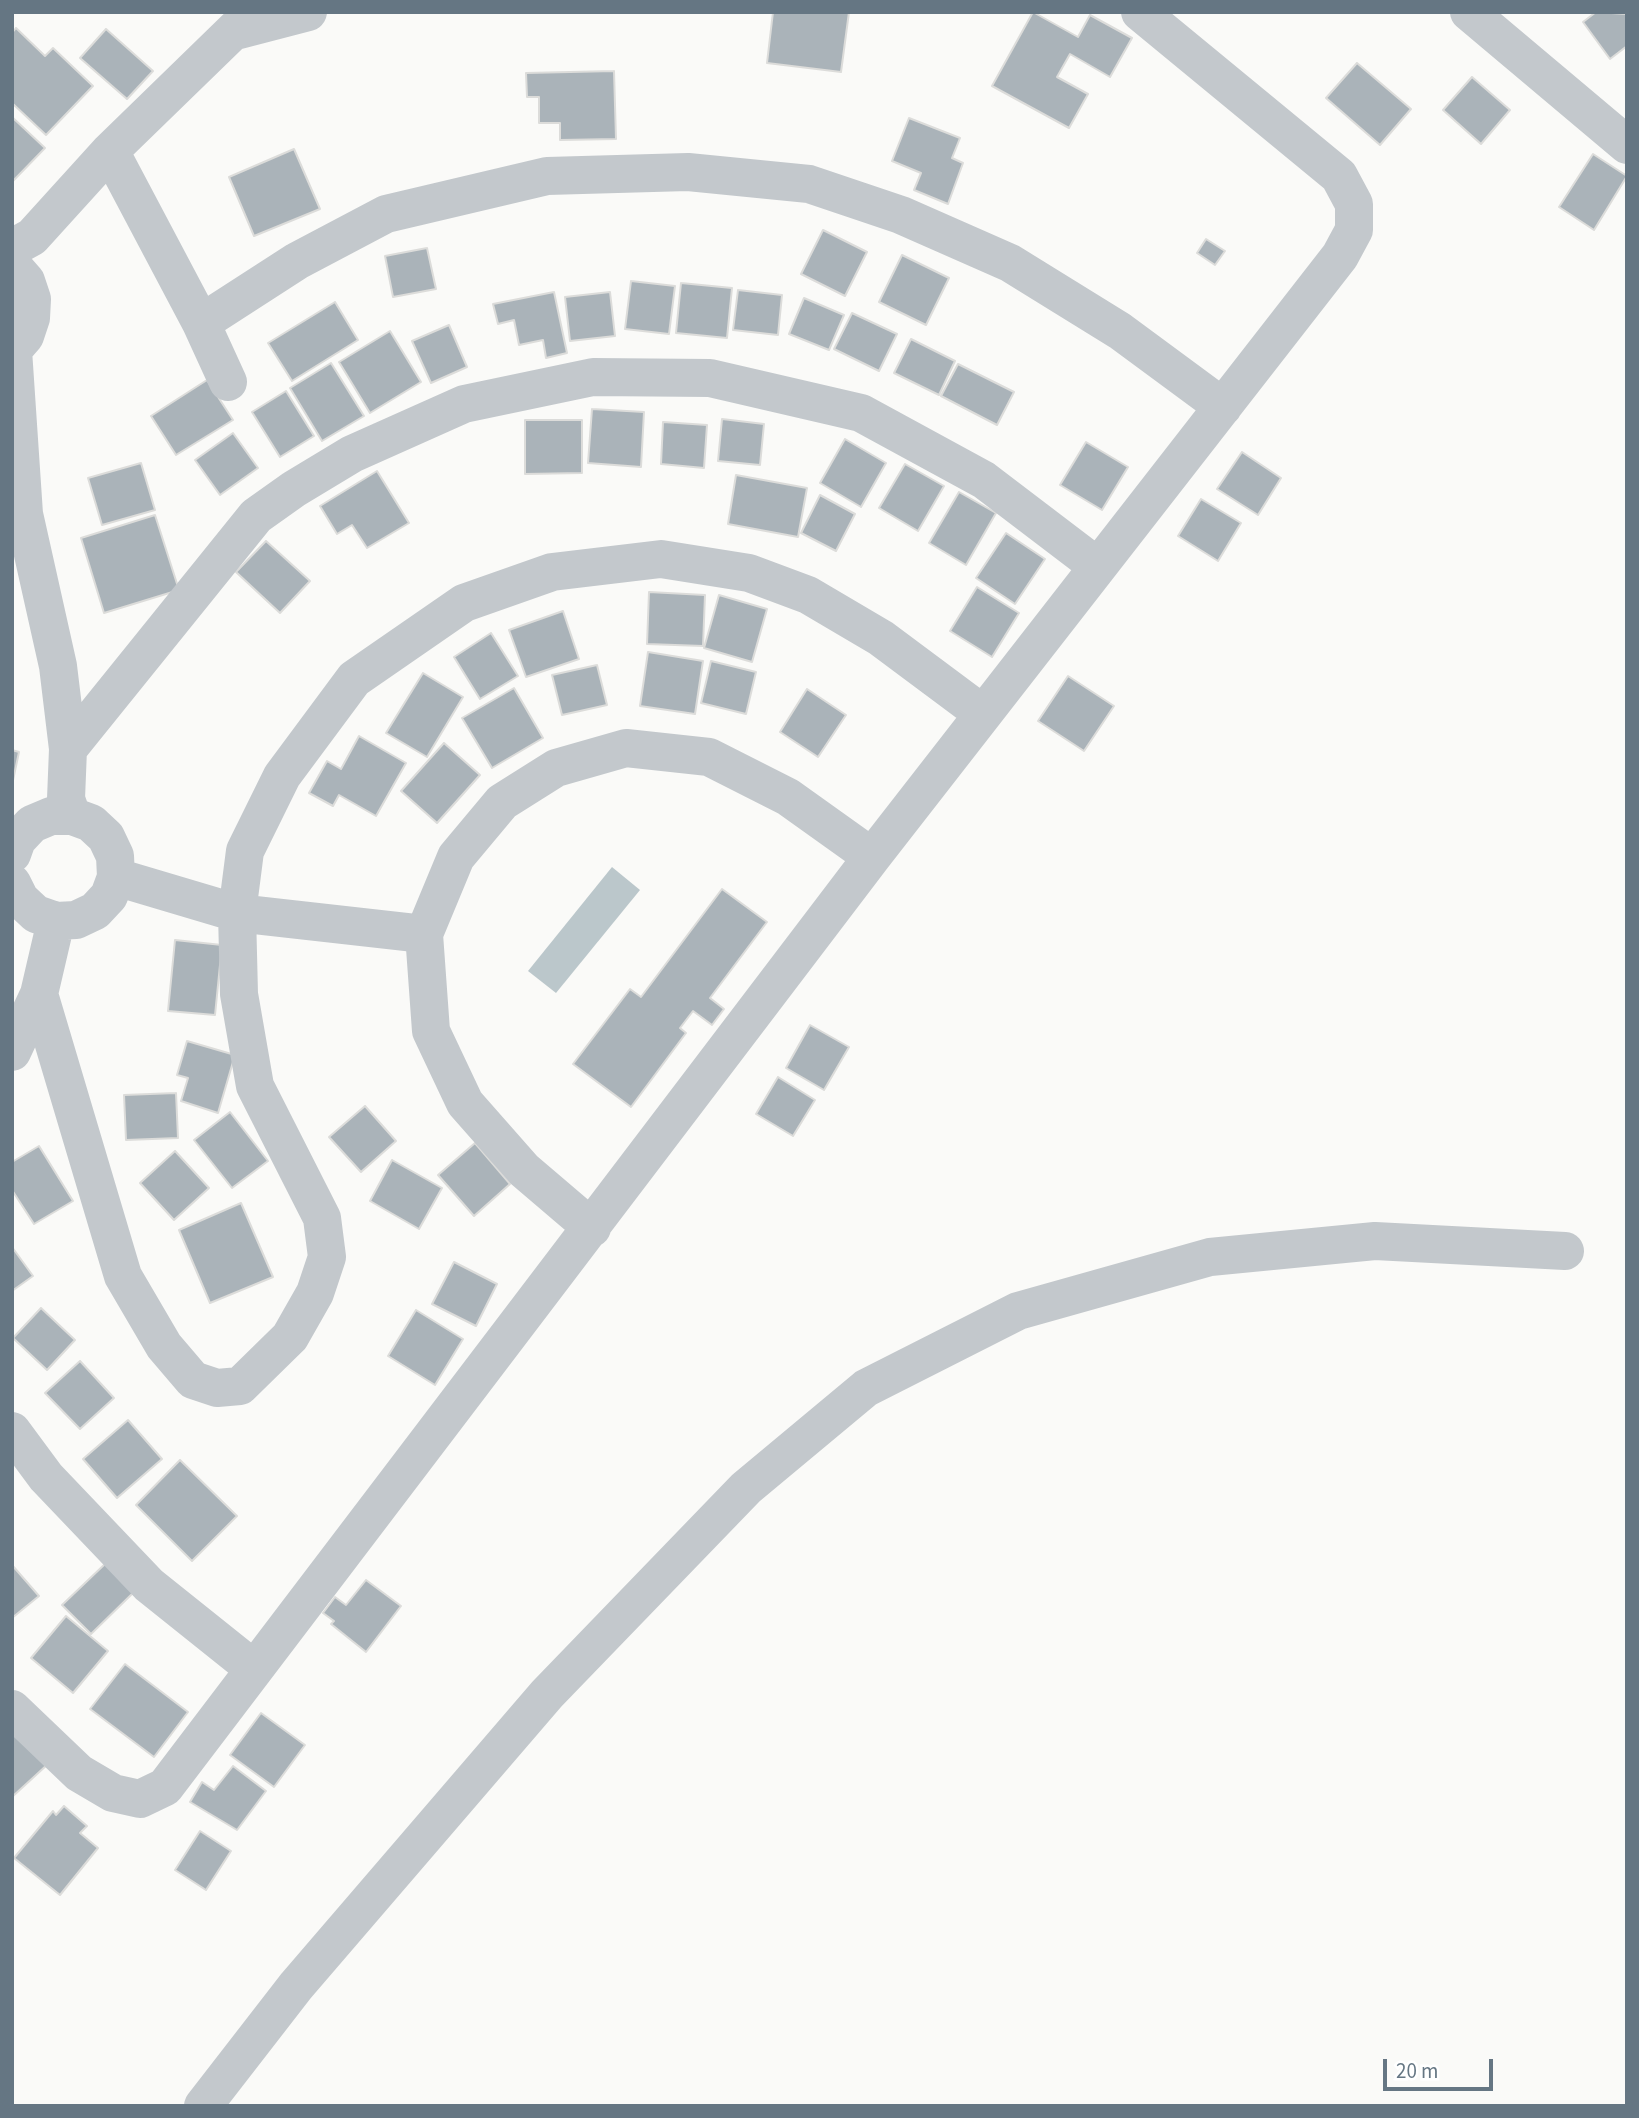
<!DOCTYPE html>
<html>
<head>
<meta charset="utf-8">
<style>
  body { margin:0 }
  #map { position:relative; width:1639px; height:2118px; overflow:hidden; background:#fafaf8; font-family:"Source Sans 3",sans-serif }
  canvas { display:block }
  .frame { position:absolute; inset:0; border:14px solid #657683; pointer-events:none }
  .scale { position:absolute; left:1383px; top:2059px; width:110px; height:32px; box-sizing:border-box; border:4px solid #657683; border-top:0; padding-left:9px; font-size:21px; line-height:24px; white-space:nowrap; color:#657683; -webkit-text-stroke:5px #fff; paint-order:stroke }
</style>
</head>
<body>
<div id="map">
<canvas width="1639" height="2118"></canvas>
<div class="frame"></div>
<div class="scale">20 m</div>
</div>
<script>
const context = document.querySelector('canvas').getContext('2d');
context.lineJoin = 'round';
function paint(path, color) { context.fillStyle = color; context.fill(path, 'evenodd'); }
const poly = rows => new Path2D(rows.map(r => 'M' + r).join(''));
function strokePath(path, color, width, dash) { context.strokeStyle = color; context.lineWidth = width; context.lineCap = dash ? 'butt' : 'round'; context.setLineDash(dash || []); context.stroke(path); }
const water = poly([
  [612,867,640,890,556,993,528,971]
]);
const building = poly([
  [773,12,849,12,841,72,767,63,773,12],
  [1033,12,1078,37,1090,15,1132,38,1110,77,1070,54,1057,77,1088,94,1069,128,992,86,1033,12],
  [1596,12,1627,14,1627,46,1610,59,1583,22,1596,12],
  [16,28,45,56,53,48,93,86,46,135,12,103,12,33,16,28],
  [106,29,153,71,127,99,80,58,106,29],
  [1357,63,1411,109,1380,145,1326,98,1357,63],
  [614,71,616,139,560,140,560,123,539,123,539,97,527,97,526,73,614,71],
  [1472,77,1510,110,1481,144,1443,110,1472,77],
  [12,117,45,148,12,182,12,117],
  [909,118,960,138,952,158,963,163,948,204,914,190,921,173,892,161,909,118],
  [294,149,320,209,254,236,229,177,294,149],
  [1593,154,1627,176,1594,230,1559,207,1593,154],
  [823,230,867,252,845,296,801,274,823,230],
  [1206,239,1225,251,1215,265,1197,253,1206,239],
  [427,248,436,289,393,297,385,256,427,248],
  [902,255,949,278,926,325,879,302,902,255],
  [631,281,675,286,669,334,625,329,631,281],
  [681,283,732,288,727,338,676,333,681,283],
  [738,290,782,295,778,335,733,330,738,290],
  [554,292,567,353,546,358,543,340,519,345,514,320,498,324,493,304,554,292],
  [610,292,615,336,570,341,565,297,610,292],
  [804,298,844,315,829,350,789,334,804,298],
  [335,302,358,340,292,381,268,343,335,302],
  [852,313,897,334,879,371,834,349,852,313],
  [449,325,467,367,431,383,412,341,449,325],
  [390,331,421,382,370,413,339,362,390,331],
  [911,339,955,361,939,395,894,373,911,339],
  [331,363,364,416,322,441,290,388,331,363],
  [958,364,1014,392,997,425,941,396,958,364],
  [207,380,233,420,176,455,151,416,207,380],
  [286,391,314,436,280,457,252,412,286,391],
  [592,409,644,412,641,467,588,463,592,409],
  [722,419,764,424,760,465,718,461,722,419],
  [525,420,582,420,582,473,525,474,525,420],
  [663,422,707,425,704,468,661,464,663,422],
  [233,433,258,468,220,495,195,460,233,433],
  [845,439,886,463,861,507,820,483,845,439],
  [1086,442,1128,467,1102,510,1060,485,1086,442],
  [1242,452,1281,478,1258,515,1217,489,1242,452],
  [141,463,155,510,102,525,88,478,141,463],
  [905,464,944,486,918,531,879,508,905,464],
  [377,471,409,523,367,548,352,525,337,534,320,506,377,471],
  [736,475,807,488,798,537,728,524,736,475],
  [959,492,996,513,966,565,929,543,959,492],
  [820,495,855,514,836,551,801,533,820,495],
  [1201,499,1241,523,1218,561,1178,536,1201,499],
  [155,515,179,590,104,613,81,538,155,515],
  [1006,533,1045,559,1015,604,976,578,1006,533],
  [266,541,310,581,280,613,236,572,266,541],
  [977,587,1019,613,992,657,950,631,977,587],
  [649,592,705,595,703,646,647,644,649,592],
  [719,595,767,609,752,662,704,648,719,595],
  [563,611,579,659,526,677,509,630,563,611],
  [491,633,518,676,480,699,454,657,491,633],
  [648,652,703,661,695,714,640,706,648,652],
  [711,661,756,672,746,714,701,703,711,661],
  [597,665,607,705,562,715,552,675,597,665],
  [423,673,463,697,427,757,386,733,423,673],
  [1068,676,1114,706,1084,751,1038,721,1068,676],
  [514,688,543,738,492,768,462,718,514,688],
  [807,689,846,715,818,757,780,732,807,689],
  [359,736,406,763,376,816,339,795,333,806,309,793,327,761,341,769,359,736],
  [444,743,480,775,437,823,401,791,444,743],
  [12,750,19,752,12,785,12,750],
  [722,889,767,922,710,998,724,1009,712,1025,693,1011,680,1028,686,1033,631,1107,573,1064,630,989,641,997,722,889],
  [175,940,222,945,215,1015,168,1011,175,940],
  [810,1025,849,1047,824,1090,786,1068,810,1025],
  [187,1041,235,1055,218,1113,181,1101,188,1078,177,1075,187,1041],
  [778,1077,815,1100,793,1136,756,1114,778,1077],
  [176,1093,178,1138,126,1140,124,1095,176,1093],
  [365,1106,396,1141,361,1172,329,1137,365,1106],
  [230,1112,268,1161,232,1188,194,1140,230,1112],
  [475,1143,510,1184,474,1216,438,1175,475,1143],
  [39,1146,73,1201,34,1224,12,1190,12,1162,39,1146],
  [175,1151,209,1188,174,1220,140,1183,175,1151],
  [392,1160,442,1188,419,1229,370,1201,392,1160],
  [241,1203,273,1277,210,1303,179,1230,241,1203],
  [12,1247,33,1276,12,1291,12,1247],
  [454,1262,497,1284,476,1326,432,1304,454,1262],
  [41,1308,75,1340,47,1370,13,1338,41,1308],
  [416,1310,463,1339,435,1385,388,1356,416,1310],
  [80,1361,114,1398,80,1429,45,1393,80,1361],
  [128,1420,162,1459,117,1498,83,1459,128,1420],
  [180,1460,237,1516,192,1561,136,1505,180,1460],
  [106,1563,134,1592,91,1634,62,1605,106,1563],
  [12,1565,39,1596,12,1618,12,1565],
  [366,1580,401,1606,366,1652,331,1624,334,1621,323,1613,335,1597,346,1605,366,1580],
  [66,1616,108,1651,73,1693,31,1658,66,1616],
  [125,1664,188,1712,154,1757,90,1709,125,1664],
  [261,1713,305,1745,274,1787,230,1755,261,1713],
  [12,1715,48,1764,12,1797,12,1715],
  [233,1766,266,1791,237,1830,190,1802,202,1782,214,1790,233,1766],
  [64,1806,87,1826,80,1833,98,1848,60,1895,14,1858,53,1811,56,1815,64,1806],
  [200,1831,231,1851,206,1890,175,1870,200,1831]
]);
const minor = poly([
  [1469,12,1627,145],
  [235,31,308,12],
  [110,151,253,12],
  [12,248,32,237,110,151,201,323,228,382],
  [12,265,26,281,32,299,31,318,25,336,12,351],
  [201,323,297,261,386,214,547,176,688,172,809,184,901,215,1010,263,1120,331,1223,407],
  [13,350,24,514,58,666,68,749,66,799,72,816],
  [68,749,256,516,294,489,352,454,464,404,593,377,710,378,861,413,984,480,1097,566],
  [12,854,17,840,32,824,51,816,72,816,91,823,106,837,115,856,116,877,109,896,95,911,76,920,56,921,36,914,20,899,12,883],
  [116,877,237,913,424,934],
  [39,994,123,1276,164,1346,193,1380,217,1388,240,1386,290,1337,315,1293,327,1257,322,1218,255,1086,239,994,237,913,245,851,282,776,354,679,464,603,552,572,661,559,749,573,808,595,881,638,983,714],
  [12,1052,39,994,56,921],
  [592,1228,524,1170,465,1103,431,1031,424,934,456,857,502,802,556,768,626,748,709,757,788,797,872,857],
  [12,1431,46,1477,149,1585,254,1669],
  [12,1709,79,1773,113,1793,140,1799,165,1787,872,857,1340,256,1354,230,1354,204,1339,176,1140,12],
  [203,2106,296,1986,547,1694,746,1488,866,1388,1018,1311,1210,1257,1375,1241,1565,1251]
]);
paint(water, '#bbc7cb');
paint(building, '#aab3b9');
strokePath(building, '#dcdcda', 2);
strokePath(minor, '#c3c8cc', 38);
</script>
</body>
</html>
